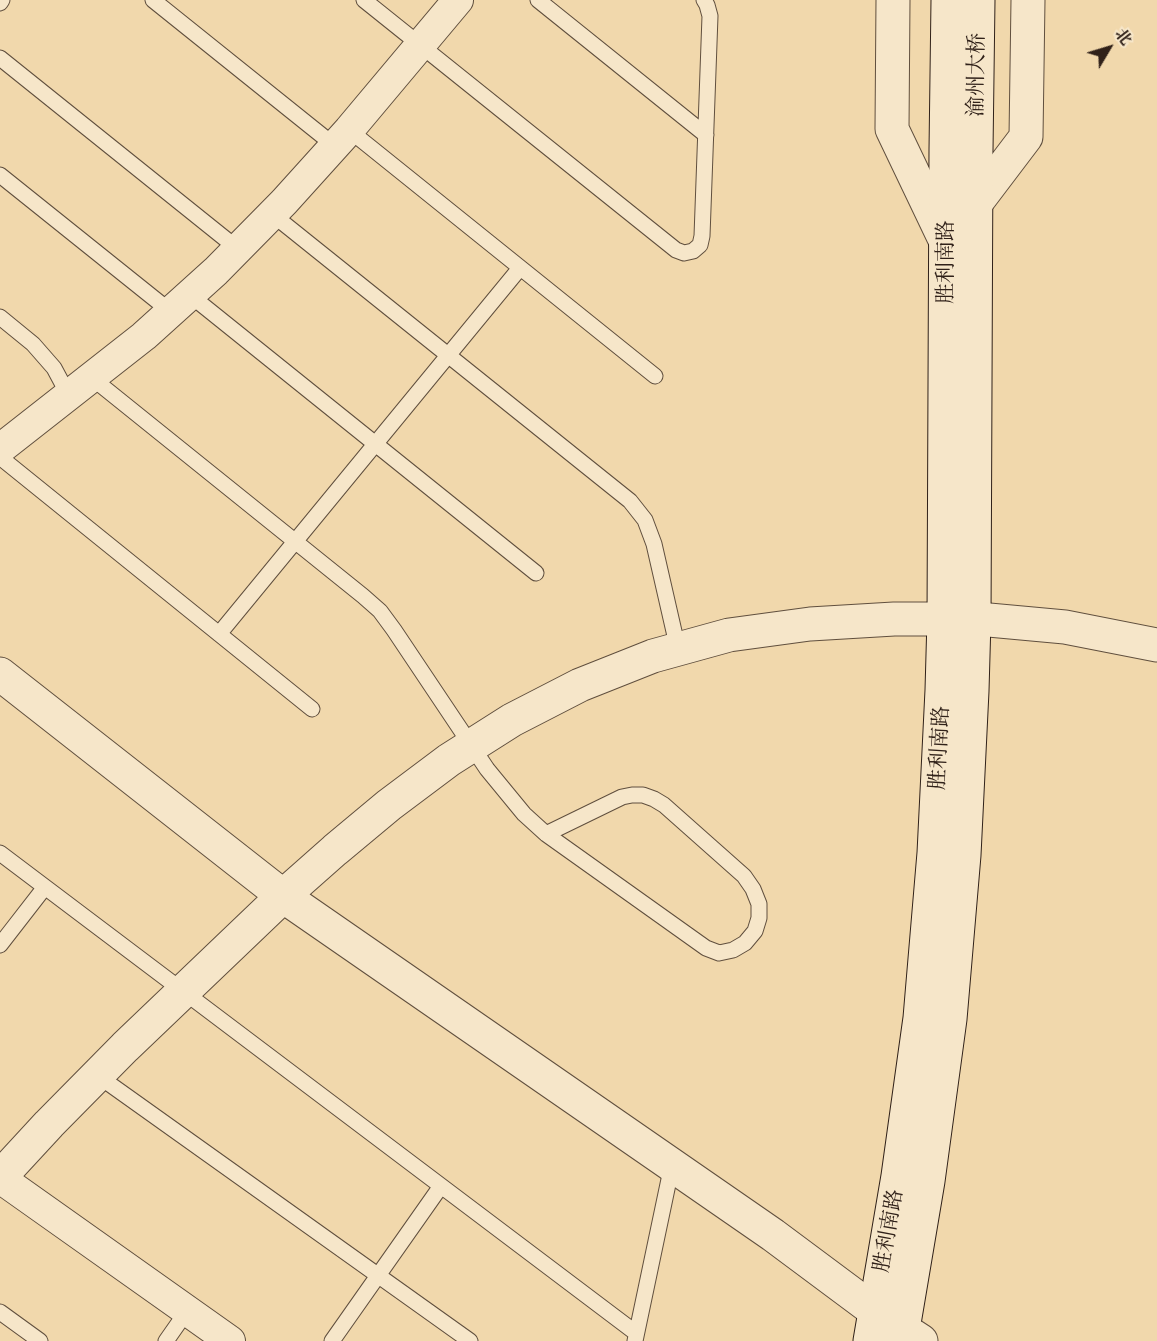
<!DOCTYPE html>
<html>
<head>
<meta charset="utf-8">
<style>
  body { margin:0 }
  #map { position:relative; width:1157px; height:1341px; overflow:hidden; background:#f1d8ac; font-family:"EB Garamond","Noto Serif SC",serif }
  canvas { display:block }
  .north { position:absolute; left:1079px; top:18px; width:60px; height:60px; -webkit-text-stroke:4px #f6e6c9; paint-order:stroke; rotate:52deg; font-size:16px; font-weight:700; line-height:24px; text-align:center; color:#302119 }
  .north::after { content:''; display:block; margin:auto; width:21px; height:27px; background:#302119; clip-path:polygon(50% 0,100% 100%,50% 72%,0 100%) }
</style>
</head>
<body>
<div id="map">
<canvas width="1157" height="1341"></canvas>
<div class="north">北</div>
</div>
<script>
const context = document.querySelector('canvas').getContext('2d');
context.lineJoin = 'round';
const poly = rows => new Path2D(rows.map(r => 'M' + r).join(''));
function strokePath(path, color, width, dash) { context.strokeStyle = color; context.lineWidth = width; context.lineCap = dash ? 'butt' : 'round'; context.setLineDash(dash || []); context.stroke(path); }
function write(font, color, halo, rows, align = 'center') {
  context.font = font + ' "EB Garamond","Noto Serif SC",serif'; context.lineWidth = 5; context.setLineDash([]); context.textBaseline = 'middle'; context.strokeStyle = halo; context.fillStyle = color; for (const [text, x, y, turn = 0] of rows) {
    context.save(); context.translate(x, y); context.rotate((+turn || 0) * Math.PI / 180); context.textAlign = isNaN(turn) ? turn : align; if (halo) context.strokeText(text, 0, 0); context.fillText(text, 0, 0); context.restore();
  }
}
const service = poly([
  [153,0,335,146],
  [364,0,676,250,684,253,693,251,700,245,702,236,710,16,707,5,704,0],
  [538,0,706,135],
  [0,3,2,0],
  [0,58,238,249],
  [349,130,655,376],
  [0,175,171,312],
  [272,214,630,501,645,520,654,544,678,649],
  [190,295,536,573],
  [0,317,33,344,54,368,69,396],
  [92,378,363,596,380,611,394,630,487,769,524,814,546,834,706,948,719,953,733,950,745,943,755,931,759,918,759,904,753,889,744,876,664,805,654,799,643,795,632,795,622,797,546,834],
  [0,457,312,709],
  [219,634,520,268],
  [0,853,636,1333],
  [0,945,45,887],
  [97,1075,470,1341],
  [0,1312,40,1341],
  [166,1341,187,1311],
  [332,1341,441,1186],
  [635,1341,672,1165]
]);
const minor = poly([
  [0,449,144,336,216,271,284,202,349,130,458,0],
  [0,1178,230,1341]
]);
const tertiary = poly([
  [893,0,892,129,946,242],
  [976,203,1026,137,1028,0],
  [0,674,283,896,773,1235,875,1311,921,1341],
  [0,1177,49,1124,125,1047,283,896,335,850,389,805,449,760,512,720,580,685,653,656,729,635,810,624,894,619,978,619,1065,627,1157,645]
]);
const secondary = poly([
  [976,151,978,0],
  [870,1341,898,1176,920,1018,934,853,942,690,944,619,946,150,948,0],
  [901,1341,928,1181,950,1019,964,855,972,691,974,620,976,150]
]);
const streetNames = [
  ["渝州大桥",977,75,-89],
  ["胜利南路",946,262,-90],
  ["胜利南路",940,748,-87],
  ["胜利南路",889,1231,-80]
];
strokePath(service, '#604f3e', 17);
strokePath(minor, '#604f3e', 32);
strokePath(tertiary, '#604f3e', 35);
strokePath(secondary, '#302119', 35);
strokePath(service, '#f6e6c9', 15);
strokePath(minor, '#f6e6c9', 30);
strokePath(tertiary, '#f6e6c9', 33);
strokePath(secondary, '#f6e6c9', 33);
write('21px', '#302119', '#f6e6c9', streetNames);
</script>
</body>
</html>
